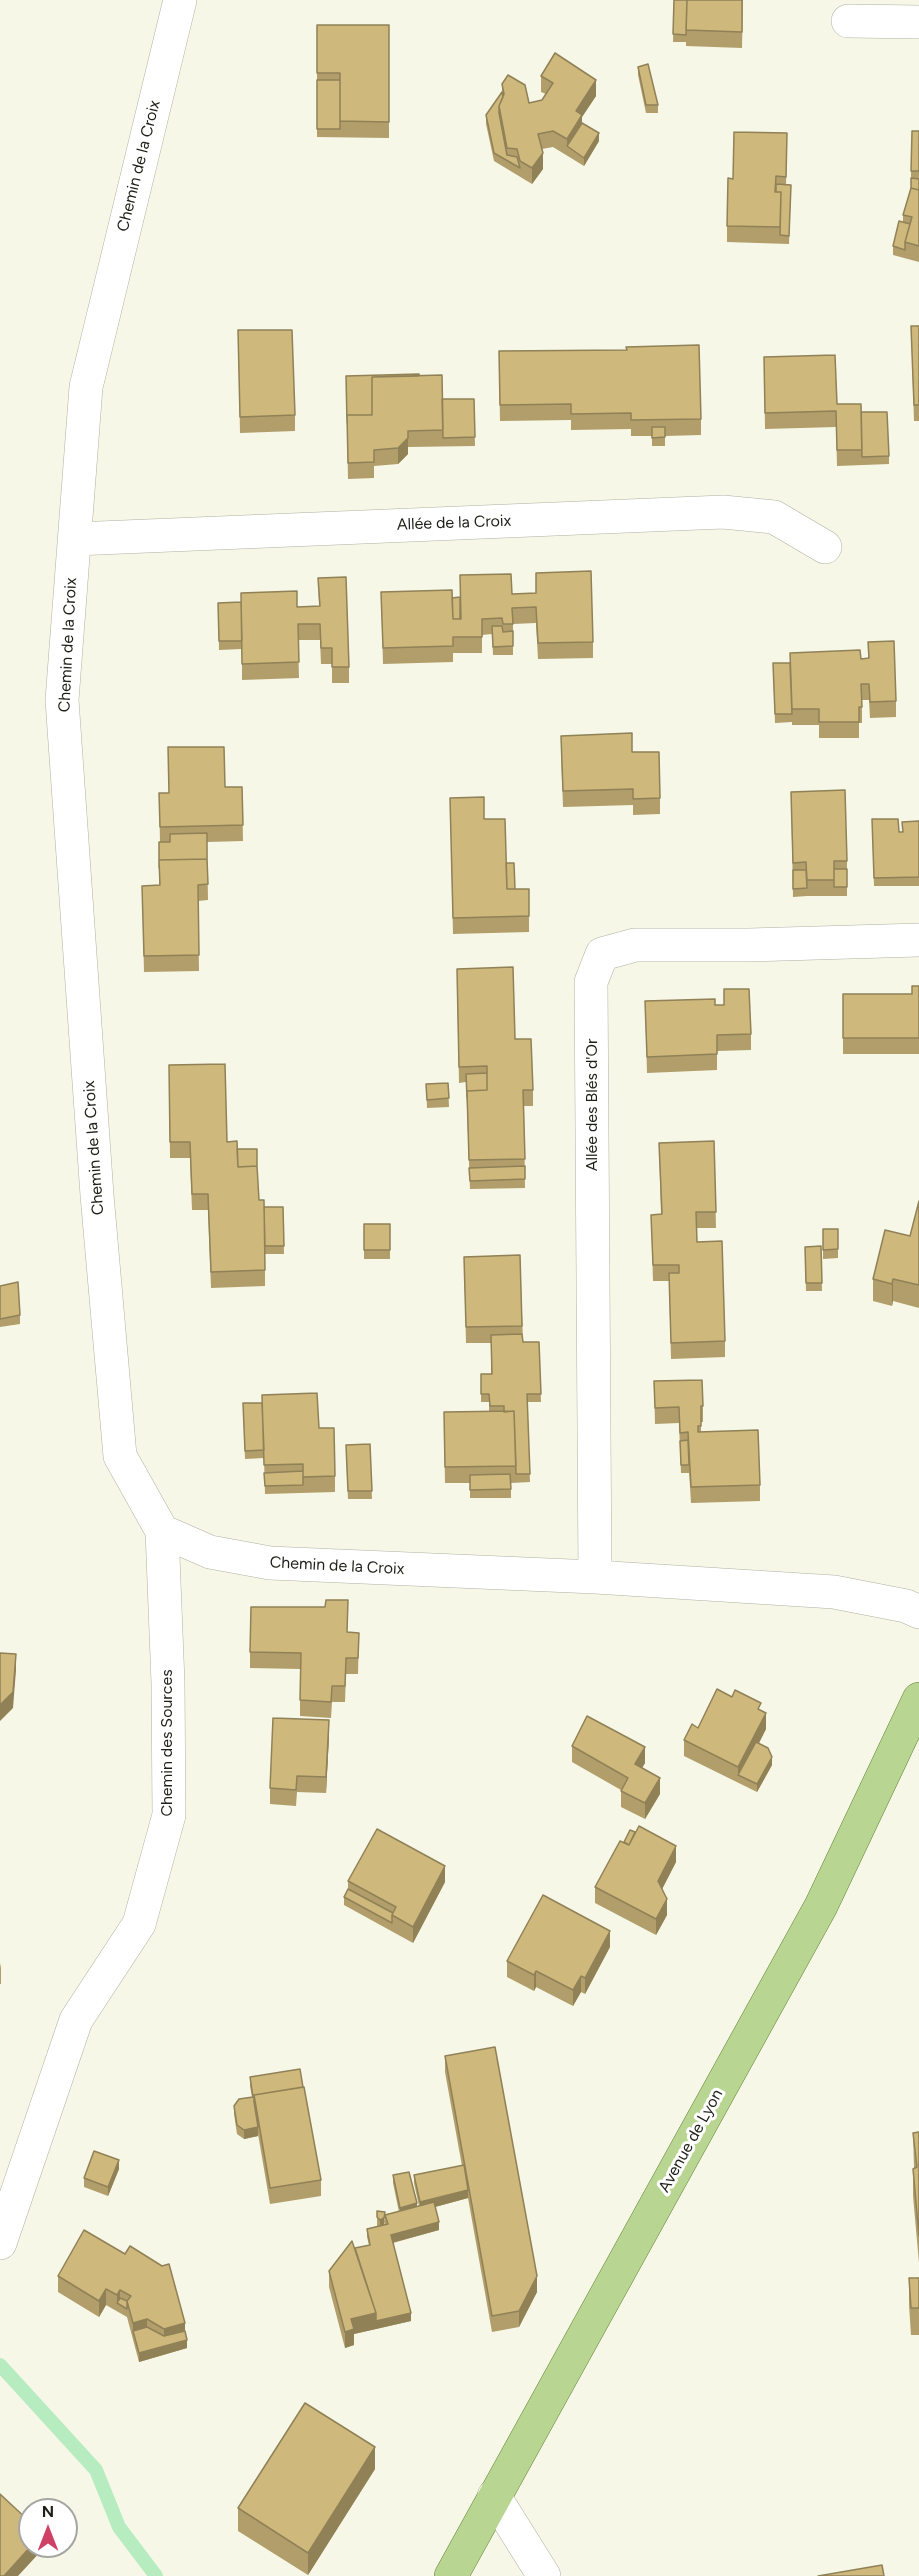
<!DOCTYPE html>
<html>
<head>
<meta charset="utf-8">
<style>
  body { margin:0 }
  #map { position:relative; width:919px; height:2576px; overflow:hidden; background:#f6f7e6; font-family:Figtree,sans-serif }
  canvas { display:block }
  .north { position:absolute; left:18px; top:2498px; width:60px; height:60px; box-sizing:border-box; background:#fff; border:2px solid #a5a5a3; border-radius:50%; rotate:0deg; font-size:16px; font-weight:700; line-height:24px; text-align:center; color:#1f1f19 }
  .north::after { content:''; display:block; margin:auto; width:21px; height:27px; background:#cf4065; clip-path:polygon(50% 0,100% 100%,50% 72%,0 100%) }
</style>
</head>
<body>
<div id="map">
<canvas width="919" height="2576"></canvas>
<div class="north">N</div>
</div>
<script>
const context = document.querySelector('canvas').getContext('2d');
context.lineJoin = 'round';
const poly = rows => new Path2D(rows.map(r => 'M' + r).join(''));
function strokePath(path, color, width, dash) { context.strokeStyle = color; context.lineWidth = width; context.lineCap = dash ? 'butt' : 'round'; context.setLineDash(dash || []); context.stroke(path); }
function paint(path, color) { context.fillStyle = color; context.fill(path, 'evenodd'); }
function write(font, color, halo, rows, align = 'center') {
  context.font = font + ' Figtree,sans-serif'; context.lineWidth = 6; context.setLineDash([]); context.textBaseline = 'middle'; context.strokeStyle = halo; context.fillStyle = color; for (const [text, x, y, turn = 0] of rows) {
    context.save(); context.translate(x, y); context.rotate((+turn || 0) * Math.PI / 180); context.textAlign = isNaN(turn) ? turn : align; if (halo) context.strokeText(text, 0, 0); context.fillText(text, 0, 0); context.restore();
  }
}
const stream = poly([
  [0,2365,96,2470,119,2527,156,2576]
]);
const street = poly([
  [180,0,86,387,62,700,97,1195,120,1456,162,1531,210,1552,270,1563,595,1577,834,1592,906,1606,919,1612],
  [848,21,919,22],
  [75,539,723,512,774,517,825,547],
  [595,1577,591,982,602,954,635,945,749,945,919,940],
  [0,2243,76,2020,139,1924,169,1815,168,1683,162,1531],
  [494,2496,544,2576]
]);
const primary = poly([
  [451,2576,821,1906,919,1699]
]);
const wall = poly([
  [674,0,743,0,742,48,686,46,686,42,673,42],
  [317,25,389,25,389,138,317,137],
  [638,67,658,105,658,113,646,113,638,75],
  [541,76,596,96,582,117,582,123,599,141,584,166,553,147,542,149,543,169,532,184,494,161,486,124,486,115,502,92,502,84,529,103,542,100,546,94,541,92],
  [919,131,919,262,893,255,893,246,903,222,903,215,911,188,911,171],
  [787,149,786,185,791,185,789,244,727,242,727,226,733,179],
  [911,326,919,326,919,421,914,421],
  [238,330,295,415,295,431,240,433],
  [764,357,837,404,861,412,889,456,889,464,837,466,836,427,765,429],
  [499,367,701,419,701,435,665,436,665,446,652,446,652,436,631,436,631,429,571,430,571,420,500,421],
  [346,376,419,376,442,399,474,399,475,446,408,447,408,454,398,464,374,466,374,478,348,479],
  [318,578,349,667,349,683,332,683,332,664,321,664,320,640,298,640,299,678,242,680,242,649,219,650,218,603,297,607,319,606],
  [381,592,452,598,536,593,593,642,593,658,538,659,536,623,513,624,513,655,493,655,492,634,482,635,482,653,453,653,453,662,383,664],
  [868,642,896,701,896,717,870,718,869,700,862,700,862,723,859,723,859,738,819,738,819,725,792,725,792,722,775,723,773,663,790,663,868,658],
  [168,747,225,787,242,787,243,841,207,842,208,900,198,901,199,971,144,972,142,886,159,885,160,842,159,793,169,793],
  [561,752,632,752,660,798,660,814,633,815,633,805,563,807],
  [791,792,847,861,847,896,807,896,793,897],
  [450,798,484,819,506,865,515,889,529,889,529,932,453,934],
  [872,819,899,832,902,832,919,821,919,886,874,886],
  [457,985,515,1039,533,1090,533,1106,524,1106,525,1188,470,1189,466,1082,459,1083],
  [912,986,919,986,919,1054,843,1054,843,994,912,994],
  [645,1001,715,1005,751,1034,751,1050,717,1051,717,1070,647,1073],
  [169,1065,227,1142,237,1149,259,1200,264,1207,283,1207,284,1254,265,1254,265,1286,211,1288,208,1210,192,1210,190,1158,170,1158],
  [448,1083,449,1107,427,1108,426,1084],
  [714,1141,716,1228,697,1228,697,1242,725,1341,725,1357,671,1359,669,1281,653,1281,651,1215,661,1214,659,1143],
  [919,1201,919,1308,893,1301,892,1306,873,1301,873,1279,910,1236],
  [364,1224,390,1224,390,1259,364,1259],
  [823,1229,838,1249,838,1258,823,1259],
  [821,1246,822,1291,806,1291,805,1247],
  [520,1255,523,1342,539,1342,541,1402,527,1402,530,1482,511,1483,511,1498,470,1498,470,1483,445,1483,444,1428,489,1412,489,1402,481,1402,481,1374,491,1374,491,1343,466,1343,464,1257],
  [0,1286,20,1315,20,1324,0,1327],
  [654,1381,703,1406,703,1422,701,1422,701,1432,760,1485,760,1501,691,1503,689,1470,689,1473,681,1473,679,1423,655,1424],
  [243,1403,319,1428,335,1476,335,1492,265,1494,264,1458,245,1459],
  [370,1444,372,1499,348,1499,346,1453],
  [347,1633,359,1633,358,1674,346,1674,345,1702,332,1702,331,1718,300,1716,300,1669,250,1668,250,1652],
  [761,1711,766,1729,759,1743,772,1765,757,1792,684,1756,684,1740,698,1728],
  [329,1736,326,1793,297,1792,296,1806,270,1804,270,1788],
  [572,1746,645,1763,642,1768,660,1794,645,1819,621,1807,621,1790,572,1762],
  [676,1862,662,1889,667,1915,656,1935,595,1903,595,1887],
  [348,1881,445,1882,413,1943,344,1905,344,1897,348,1889],
  [610,1947,585,1994,581,1992,573,2006,536,1987,534,1991,507,1977,507,1961],
  [0,1963,1,1968,1,1984,0,1984],
  [445,2056,537,2292,519,2327,492,2332,468,2198,435,2207,439,2230,393,2243,411,2321,354,2334,354,2345,345,2348,329,2287,329,2271,355,2248,369,2245,367,2237,367,2229,377,2226,377,2211,385,2221,384,2225,385,2224,385,2215,399,2212,393,2183,393,2175,417,2206,419,2206,414,2183,414,2175,462,2166,445,2072],
  [250,2077,321,2180,321,2196,270,2204,258,2134,258,2136,244,2139,237,2134,234,2114,234,2106,252,2097,250,2086],
  [919,2132,919,2263,913,2196,913,2169,914,2168,913,2133],
  [119,2169,108,2196,84,2187,84,2178],
  [125,2254,185,2331,187,2348,139,2362,127,2317,106,2305,99,2317,58,2292,58,2276],
  [909,2278,919,2278,919,2335,911,2335,909,2305],
  [375,2469,308,2575,238,2531,238,2508]
]);
const shadedWall = poly([
  [596,80,596,96,582,117,582,131,567,146,567,139,576,111],
  [599,133,599,141,584,166,584,158],
  [543,153,543,169,532,184,532,168],
  [408,438,408,454,398,464,398,448],
  [893,1279,893,1301,892,1306,892,1284],
  [16,1654,16,1670,13,1708,0,1721,0,1705],
  [766,1713,766,1729,742,1776,738,1775,738,1767],
  [329,1720,329,1736,326,1793,326,1777],
  [645,1747,645,1763,635,1780,635,1764],
  [772,1757,772,1765,757,1792,757,1784],
  [660,1778,660,1794,645,1819,645,1803],
  [676,1846,676,1862,658,1897,658,1881],
  [445,1866,445,1882,413,1943,413,1927],
  [667,1899,667,1915,656,1935,656,1919],
  [610,1931,610,1947,585,1994,585,1978],
  [536,1971,536,1987,534,1991,534,1975],
  [581,1976,581,1992,573,2006,573,1990],
  [258,2127,258,2136,244,2139,244,2130],
  [119,2160,119,2169,108,2196,108,2187],
  [468,2190,468,2198,420,2211,420,2202],
  [417,2203,417,2212,400,2217,400,2208],
  [385,2212,384,2227,380,2228,380,2220],
  [439,2222,439,2230,391,2243,391,2235],
  [537,2276,537,2292,519,2327,519,2311],
  [106,2289,106,2305,99,2317,99,2301],
  [120,2290,120,2305,117,2303,117,2295],
  [376,2313,411,2313,411,2321,354,2334,354,2345,345,2348,345,2332,351,2319],
  [147,2319,147,2335,133,2331,133,2323],
  [185,2323,185,2339,164,2345,164,2329],
  [187,2340,187,2348,139,2362,139,2353],
  [375,2447,375,2469,308,2575,308,2553],
  [31,2546,43,2546,43,2549,18,2576,4,2576]
]);
const building = poly([
  [674,0,687,0,686,35,673,34,674,0],
  [687,0,742,0,742,32,686,30,687,0],
  [317,25,389,25,389,122,340,121,340,73,317,73,317,25],
  [555,53,596,80,576,111,582,115,567,139,553,131,538,134,543,153,532,168,520,161,517,149,507,148,499,106,504,94,502,84,508,75,525,85,529,103,542,100,553,83,541,76,555,53],
  [648,64,658,105,646,105,638,67,648,64],
  [317,80,340,80,340,129,317,129,317,80],
  [502,92,503,97,499,106,499,113,507,155,517,157,520,168,494,153,486,115,502,92],
  [582,123,599,133,584,158,567,146,582,123],
  [912,131,919,131,919,171,911,171,912,131],
  [734,132,787,133,786,177,776,176,775,192,781,192,780,227,727,226,728,178,733,179,734,132],
  [911,178,919,179,919,190,911,188,911,178],
  [776,184,791,185,789,236,780,235,781,192,776,192,776,184],
  [911,188,919,190,919,246,905,242,912,217,903,215,911,188],
  [899,221,910,224,905,242,905,250,893,246,899,221],
  [911,326,919,326,919,405,914,405,911,326],
  [238,330,292,330,295,415,240,417,238,330],
  [699,345,701,419,631,420,631,413,571,414,571,404,500,405,499,351,627,350,626,347,699,345],
  [835,355,837,404,861,404,862,450,837,450,836,411,765,413,764,357,835,355],
  [419,374,419,376,372,377,372,415,347,415,347,423,346,376,419,374],
  [442,375,443,430,408,431,408,438,398,448,374,450,374,462,348,463,347,415,372,415,372,377,442,375],
  [442,399,474,399,475,437,443,438,442,399],
  [861,412,887,412,889,456,862,457,861,412],
  [652,427,665,427,665,437,652,438,652,427],
  [591,571,593,642,538,643,536,607,512,608,513,624,503,624,502,618,482,619,482,637,453,637,453,646,383,648,381,592,452,590,453,619,461,619,460,575,511,574,512,594,536,593,536,573,591,571],
  [346,577,349,667,332,667,332,648,321,648,320,624,298,624,299,662,242,664,241,593,297,591,297,607,320,606,318,578,346,577],
  [460,597,460,619,453,619,452,598,460,597],
  [241,602,242,641,219,641,218,603,241,602],
  [492,626,502,626,503,632,513,631,513,646,493,647,492,626],
  [894,641,896,701,870,702,869,684,861,684,862,707,859,707,859,722,819,722,819,709,792,709,790,653,860,650,861,659,869,658,868,642,894,641],
  [773,663,790,663,792,714,775,714,773,663],
  [632,733,632,752,659,752,660,798,633,799,633,789,563,791,561,736,632,733],
  [168,747,224,747,225,787,242,787,243,825,160,827,159,793,169,793,168,747],
  [845,790,847,861,834,861,834,880,807,880,806,862,793,863,791,792,845,790],
  [484,797,484,819,505,819,507,889,529,889,529,916,453,918,450,798,484,797],
  [872,819,898,819,899,832,903,832,902,822,919,821,919,877,874,878,872,819],
  [207,833,207,859,159,860,159,868,159,842,170,842,170,834,207,833],
  [207,859,208,884,198,885,199,955,144,956,142,886,160,885,159,860,207,859],
  [506,863,514,863,515,889,507,889,506,863],
  [834,869,847,869,847,887,834,887,834,869],
  [793,870,806,870,807,888,793,889,793,870],
  [513,967,515,1039,531,1039,533,1090,523,1090,525,1159,469,1160,467,1091,487,1090,487,1066,459,1067,457,969,513,967],
  [912,986,919,986,919,1038,843,1038,843,994,912,994,912,986],
  [724,989,749,989,751,1034,717,1035,717,1054,647,1057,645,1001,715,999,715,1005,724,1005,724,989],
  [225,1064,227,1142,237,1141,238,1167,257,1166,259,1200,264,1200,265,1270,211,1272,208,1194,192,1194,190,1142,170,1142,169,1065,225,1064],
  [487,1073,487,1090,467,1091,467,1098,466,1074,487,1073],
  [448,1083,449,1098,427,1100,426,1084,448,1083],
  [714,1141,716,1212,696,1212,697,1242,722,1241,725,1341,671,1343,669,1273,679,1273,679,1265,653,1265,651,1215,662,1214,659,1143,714,1141],
  [237,1149,257,1149,257,1166,238,1167,237,1149],
  [525,1166,525,1179,470,1181,469,1168,525,1166],
  [919,1201,919,1285,893,1279,892,1284,873,1279,885,1230,910,1236,919,1201],
  [264,1207,283,1207,284,1246,265,1246,264,1207],
  [364,1224,390,1224,390,1250,364,1250,364,1224],
  [823,1229,838,1229,838,1249,823,1250,823,1229],
  [821,1246,822,1283,806,1283,805,1247,821,1246],
  [520,1255,522,1326,466,1327,464,1257,520,1255],
  [18,1282,20,1315,0,1319,0,1286,18,1282],
  [522,1334,523,1342,539,1342,541,1394,527,1394,530,1474,516,1474,514,1411,504,1412,504,1406,490,1406,489,1394,481,1394,481,1374,492,1374,491,1335,522,1334],
  [702,1380,703,1406,701,1406,701,1426,698,1426,698,1432,758,1430,760,1485,691,1487,688,1432,680,1433,679,1407,655,1408,654,1381,702,1380],
  [317,1393,319,1428,334,1428,335,1476,303,1477,303,1464,264,1465,262,1395,317,1393],
  [243,1403,262,1403,264,1450,245,1451,243,1403],
  [514,1411,516,1466,445,1467,444,1412,514,1411],
  [688,1440,689,1465,681,1465,680,1441,688,1440],
  [370,1444,372,1491,348,1491,346,1445,370,1444],
  [303,1471,303,1485,265,1486,264,1473,303,1471],
  [510,1474,511,1489,470,1490,470,1475,510,1474],
  [326,1600,348,1600,347,1632,359,1633,358,1658,346,1658,345,1686,332,1686,331,1702,300,1700,301,1653,250,1652,251,1607,325,1607,326,1600],
  [0,1653,16,1654,13,1692,0,1705,0,1653],
  [717,1689,732,1697,735,1690,761,1703,758,1709,766,1713,738,1767,684,1740,692,1724,698,1728,717,1689],
  [587,1716,645,1747,635,1764,660,1778,645,1803,621,1791,628,1778,572,1746,587,1716],
  [273,1718,329,1720,326,1777,297,1776,296,1790,270,1788,273,1718],
  [756,1742,768,1748,772,1757,757,1784,738,1775,756,1742],
  [639,1826,676,1846,658,1881,667,1899,656,1919,595,1887,620,1841,629,1845,639,1826],
  [377,1829,445,1866,413,1927,392,1915,396,1907,348,1881,377,1829],
  [630,1830,635,1832,629,1845,624,1842,630,1830],
  [348,1889,393,1913,392,1915,392,1923,344,1897,348,1889],
  [543,1895,610,1931,585,1978,581,1976,573,1990,536,1971,534,1975,507,1961,543,1895],
  [495,2047,537,2276,519,2311,492,2316,445,2056,495,2047],
  [300,2069,303,2087,254,2095,254,2102,258,2127,244,2130,237,2125,234,2106,239,2099,253,2097,250,2077,300,2069],
  [304,2087,321,2180,270,2188,254,2095,304,2087],
  [919,2132,919,2236,913,2169,917,2167,913,2133,919,2132],
  [94,2151,119,2160,108,2187,84,2178,94,2151],
  [464,2165,468,2190,420,2202,414,2175,464,2165],
  [409,2172,417,2203,400,2208,393,2175,409,2172],
  [434,2202,439,2222,391,2235,411,2313,376,2321,376,2313,355,2248,370,2245,367,2229,388,2224,385,2215,434,2202],
  [377,2211,385,2212,384,2218,380,2220,377,2217,377,2211],
  [84,2230,125,2254,130,2246,162,2266,169,2264,185,2323,164,2329,147,2319,133,2323,127,2301,131,2296,120,2290,117,2295,106,2289,99,2301,58,2276,84,2230],
  [352,2241,376,2313,351,2319,354,2329,345,2332,329,2271,352,2241],
  [909,2278,919,2278,919,2308,911,2308,909,2278],
  [120,2298,127,2301,127,2309,117,2303,120,2298],
  [147,2327,164,2336,185,2331,187,2340,139,2353,133,2331,147,2327],
  [305,2403,375,2447,308,2553,238,2508,305,2403],
  [0,2494,30,2522,30,2546,31,2546,4,2576,0,2576,0,2494],
  [882,2565,884,2576,818,2576,882,2565]
]);
const streetNames = [
  ["Chemin de la Croix",139,166,-76],
  ["Allée de la Croix",454,523,-2],
  ["Chemin de la Croix",68,645,-87],
  ["Allée des Blés d'Or",592,1105,-90],
  ["Chemin de la Croix",94,1148,-94],
  ["Chemin de la Croix",337,1566,3],
  ["Chemin des Sources",167,1743,-90],
  ["Avenue de Lyon",691,2141,-61]
];
strokePath(stream, '#b6ecc0', 14);
strokePath(street, '#b0b1a2', 34);
strokePath(primary, '#638438', 34);
strokePath(street, '#fff', 33);
strokePath(primary, '#b8d692', 33);
paint(wall, '#b19e6b');
paint(shadedWall, '#908157');
paint(building, '#ceb87c');
strokePath(building, '#908157', 1.5);
write('16px', '#1f1f19', '#fff', streetNames);
</script>
</body>
</html>
